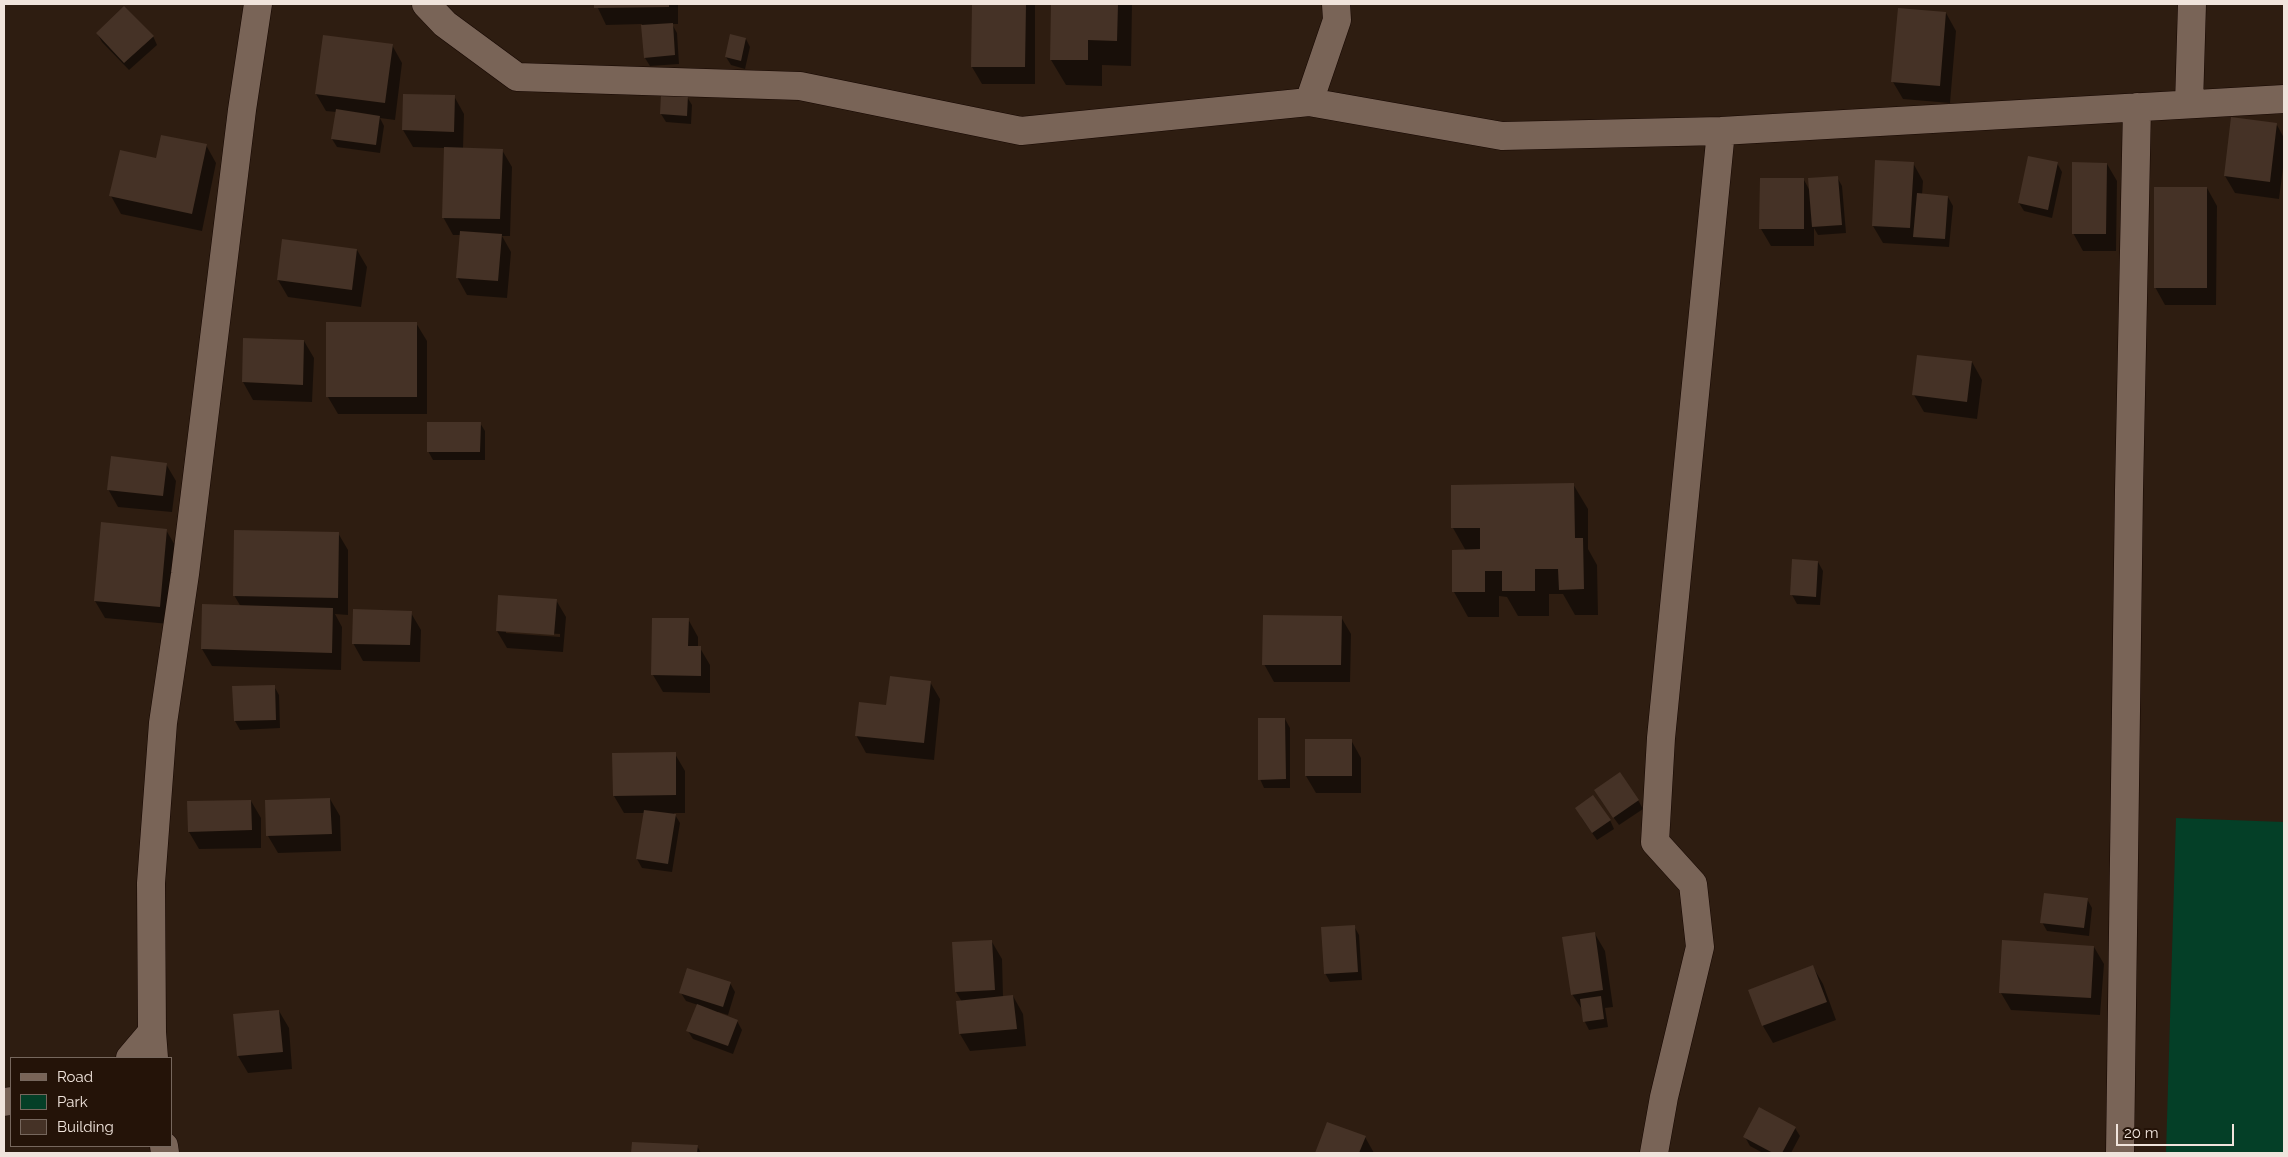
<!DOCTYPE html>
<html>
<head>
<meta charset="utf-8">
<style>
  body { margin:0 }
  #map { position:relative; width:2288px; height:1157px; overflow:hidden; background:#2e1d11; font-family:Raleway,sans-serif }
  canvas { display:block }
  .frame { position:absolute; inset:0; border:5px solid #f0e4dc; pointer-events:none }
  .legend { position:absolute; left:10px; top:1057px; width:162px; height:90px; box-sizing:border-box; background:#241308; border:1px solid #76675d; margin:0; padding:6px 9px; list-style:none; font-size:15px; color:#f0e4dc }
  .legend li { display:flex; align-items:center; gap:10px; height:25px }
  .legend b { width:25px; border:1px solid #76675d }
  .scale { position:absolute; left:2116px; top:1124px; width:118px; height:22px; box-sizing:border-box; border:2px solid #f0e4dc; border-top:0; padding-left:6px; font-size:15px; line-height:18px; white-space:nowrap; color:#f0e4dc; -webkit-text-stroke:4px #241308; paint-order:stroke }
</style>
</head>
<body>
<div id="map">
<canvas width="2288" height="1157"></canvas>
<div class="frame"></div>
<ul class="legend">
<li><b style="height:6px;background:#796457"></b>Road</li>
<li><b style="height:14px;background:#043f27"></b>Park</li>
<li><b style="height:14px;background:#453226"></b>Building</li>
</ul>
<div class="scale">20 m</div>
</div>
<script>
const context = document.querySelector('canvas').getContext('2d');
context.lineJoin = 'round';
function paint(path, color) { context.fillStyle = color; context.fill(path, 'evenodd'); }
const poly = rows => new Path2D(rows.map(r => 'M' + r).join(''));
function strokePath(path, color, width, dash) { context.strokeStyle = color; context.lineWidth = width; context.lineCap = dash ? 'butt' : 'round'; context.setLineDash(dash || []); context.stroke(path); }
const green = poly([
  [2176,818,2284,822,2284,1153,2166,1153]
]);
const shadow = poly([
  [596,4,678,4,678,24,672,24,677,33,679,64,650,66,645,58,642,24,606,25],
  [973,4,1035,4,1035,84,982,84,972,67],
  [1052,4,1132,4,1131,66,1102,65,1102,86,1066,85,1051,60],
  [1946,13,1956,31,1950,103,1903,99,1893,82],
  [97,33,153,36,157,45,129,70,102,42],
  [746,39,750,47,745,69,731,65,726,57],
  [392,45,402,63,395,120,380,118,384,126,380,153,337,147,332,139,336,112,326,111,316,94],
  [454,96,464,114,463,149,502,150,512,167,510,236,502,236,511,252,507,298,467,295,457,277,461,235,453,235,443,217,445,148,413,147,403,130],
  [687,97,692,105,691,124,666,122,661,114],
  [2277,125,2284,138,2284,160,2279,199,2235,193,2225,176],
  [206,145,216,163,202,231,121,214,111,196],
  [1913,163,1923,181,1922,195,1948,197,1953,206,1949,247,1883,243,1873,226],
  [2057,163,2062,172,2052,218,2024,211,2019,203],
  [2107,164,2117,181,2116,251,2083,251,2073,233],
  [1837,177,1842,186,1846,233,1818,235,1814,228,1814,246,1771,246,1761,229,1804,180,1810,191],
  [2207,188,2217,206,2216,305,2165,305,2155,287],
  [357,250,367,267,361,307,288,297,278,280],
  [416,323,427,341,427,414,338,414,328,397],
  [244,339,304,341,314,358,312,402,253,400,243,382],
  [1972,362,1982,380,1977,419,1924,412,1914,395],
  [480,423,485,431,485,460,433,460,428,451],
  [166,464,176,481,172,512,118,507,108,489],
  [1573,484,1588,509,1588,549,1597,565,1598,615,1575,615,1563,594,1549,594,1549,616,1518,616,1507,597,1499,596,1499,617,1468,617,1454,592,1466,551,1453,528],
  [166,530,176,547,169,624,105,618,95,601],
  [338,533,348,550,348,615,335,614,342,627,341,670,212,666,202,649,241,607,234,595],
  [1818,562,1823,571,1820,605,1797,604,1792,595],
  [499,596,556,600,566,617,563,652,507,648,497,631],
  [506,631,560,634,560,637,506,633],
  [411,613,421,630,420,662,363,661,353,643],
  [1341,617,1351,634,1350,682,1274,682,1264,664],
  [688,619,698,637,698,648,700,648,710,665,710,693,663,692,653,675],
  [930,682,940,699,934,760,866,753,856,735,887,707],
  [274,686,279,695,280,728,240,730,235,721,234,687],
  [1285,719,1290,728,1290,788,1264,788,1260,779],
  [1351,740,1361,758,1361,793,1316,793,1306,776],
  [675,754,685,771,685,813,674,813,680,823,672,872,642,868,637,859,644,813,624,813,614,796,614,755],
  [330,799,340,816,341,851,278,853,268,836],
  [1600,799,1638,800,1643,809,1619,825],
  [251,801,261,818,261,848,199,849,189,832],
  [1581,817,1610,820,1614,829,1597,840],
  [2087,899,2092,908,2089,936,2047,931,2042,922],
  [1354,926,1359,935,1362,980,1330,982,1325,973],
  [1595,934,1605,951,1613,1007,1605,1008,1608,1027,1589,1030,1585,1022,1583,1011,1572,994],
  [992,942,1002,959,1003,997,1013,996,1023,1014,1026,1046,970,1051,960,1034,962,1002,956,992],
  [2094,947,2104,964,2100,1015,2011,1010,2001,993],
  [1813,967,1823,984,1836,1020,1773,1043,1763,1026,1750,991],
  [730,983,735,992,728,1015,718,1012,718,1014,737,1021,742,1030,733,1054,693,1039,688,1031,698,1005,686,1001,681,993],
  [279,1011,289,1028,292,1069,248,1073,238,1056],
  [1328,1124,1365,1137,1374,1153,1317,1153],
  [1795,1128,1800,1136,1791,1153,1763,1153,1750,1146,1745,1137],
  [633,1144,697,1146,701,1153,632,1153]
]);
const building = poly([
  [594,4,669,4,669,7,594,8],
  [972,4,1026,4,1025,67,971,67],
  [1051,4,1118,4,1117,41,1088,40,1088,60,1050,60],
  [124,6,154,36,124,63,96,33],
  [1898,8,1946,12,1940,86,1891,82],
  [673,23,675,55,644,58,641,25],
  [730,34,746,38,741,61,725,57],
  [323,35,393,44,385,103,315,94],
  [403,94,455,95,454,132,402,130],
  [661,94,688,95,687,116,660,114],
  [336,109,380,116,376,145,331,139],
  [2231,117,2277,123,2270,182,2224,176],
  [161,135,207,144,192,214,109,196,120,150,156,158],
  [444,147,503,149,500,219,442,218],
  [2028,156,2058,162,2048,210,2018,203],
  [1875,160,1914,162,1910,228,1872,226],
  [2072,162,2107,163,2106,234,2072,234],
  [1838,176,1842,225,1812,227,1808,178],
  [1760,178,1804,178,1804,229,1759,229],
  [2154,187,2207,187,2207,288,2154,288],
  [1917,193,1948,196,1945,239,1913,237],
  [460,231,502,234,498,281,456,278],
  [282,239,357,249,352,290,277,280],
  [326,322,417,322,417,397,326,397],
  [243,338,304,340,303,385,242,382],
  [1917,355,1972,361,1967,402,1912,395],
  [427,422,481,422,480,452,427,452],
  [111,456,167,463,163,496,107,490],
  [1574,483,1575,538,1583,538,1584,589,1559,590,1558,569,1535,569,1535,591,1502,591,1502,571,1485,571,1485,592,1452,592,1452,550,1480,549,1480,528,1451,528,1451,485],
  [101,522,167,529,160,607,94,601],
  [234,530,339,532,338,598,233,596],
  [1792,559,1818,561,1816,597,1790,595],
  [498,595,557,599,554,635,496,631],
  [202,604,333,608,332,653,201,649],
  [353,609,412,611,410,645,352,644],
  [1263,615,1342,616,1341,665,1262,665],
  [652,618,689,618,688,646,701,646,701,676,651,675],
  [890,676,931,681,924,743,855,736,859,702,886,705],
  [275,685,276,720,234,721,232,686],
  [1258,718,1285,718,1286,779,1258,780],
  [1305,739,1352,739,1352,776,1305,776],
  [676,752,676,795,613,796,612,753],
  [1620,772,1639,800,1613,818,1594,790],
  [1593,795,1611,820,1592,833,1575,808],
  [330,798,332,834,266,836,265,800],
  [251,800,252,830,188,832,187,801],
  [644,810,676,814,668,864,636,859],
  [2044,893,2088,898,2084,928,2040,923],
  [1355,925,1358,972,1324,974,1321,927],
  [1595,932,1603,990,1571,995,1562,937],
  [992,940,995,990,955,992,952,942],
  [2002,940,2094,946,2091,998,1999,993],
  [1813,965,1827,1002,1762,1026,1748,990],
  [687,968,731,982,723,1007,679,993],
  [1013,995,1017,1029,959,1034,956,1001],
  [1601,996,1604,1019,1583,1022,1580,999],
  [697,1004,738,1020,728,1046,686,1031],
  [279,1010,283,1052,237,1056,233,1014],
  [1759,1107,1796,1127,1782,1153,1773,1153,1743,1137],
  [1327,1122,1366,1136,1359,1153,1315,1153],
  [632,1142,698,1145,697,1153,631,1153]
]);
const street = poly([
  [426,4,445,24,517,77,800,86,1021,131,1309,102,1502,136,1721,131,2284,99],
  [1309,102,1337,20,1336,4],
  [2189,104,2192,4],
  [130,1058,152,1032],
  [154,1058,152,1032,151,883,163,723,185,574,242,110,258,4],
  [4,1102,11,1101],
  [164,1146,165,1153],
  [1654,1153,1664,1097,1700,947,1693,884,1655,842,1661,738,1721,131],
  [2120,1153,2129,490,2137,107]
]);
paint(green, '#043f27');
paint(shadow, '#0007');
paint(building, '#453226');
strokePath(street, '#160701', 29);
strokePath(street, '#796457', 28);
</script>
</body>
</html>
